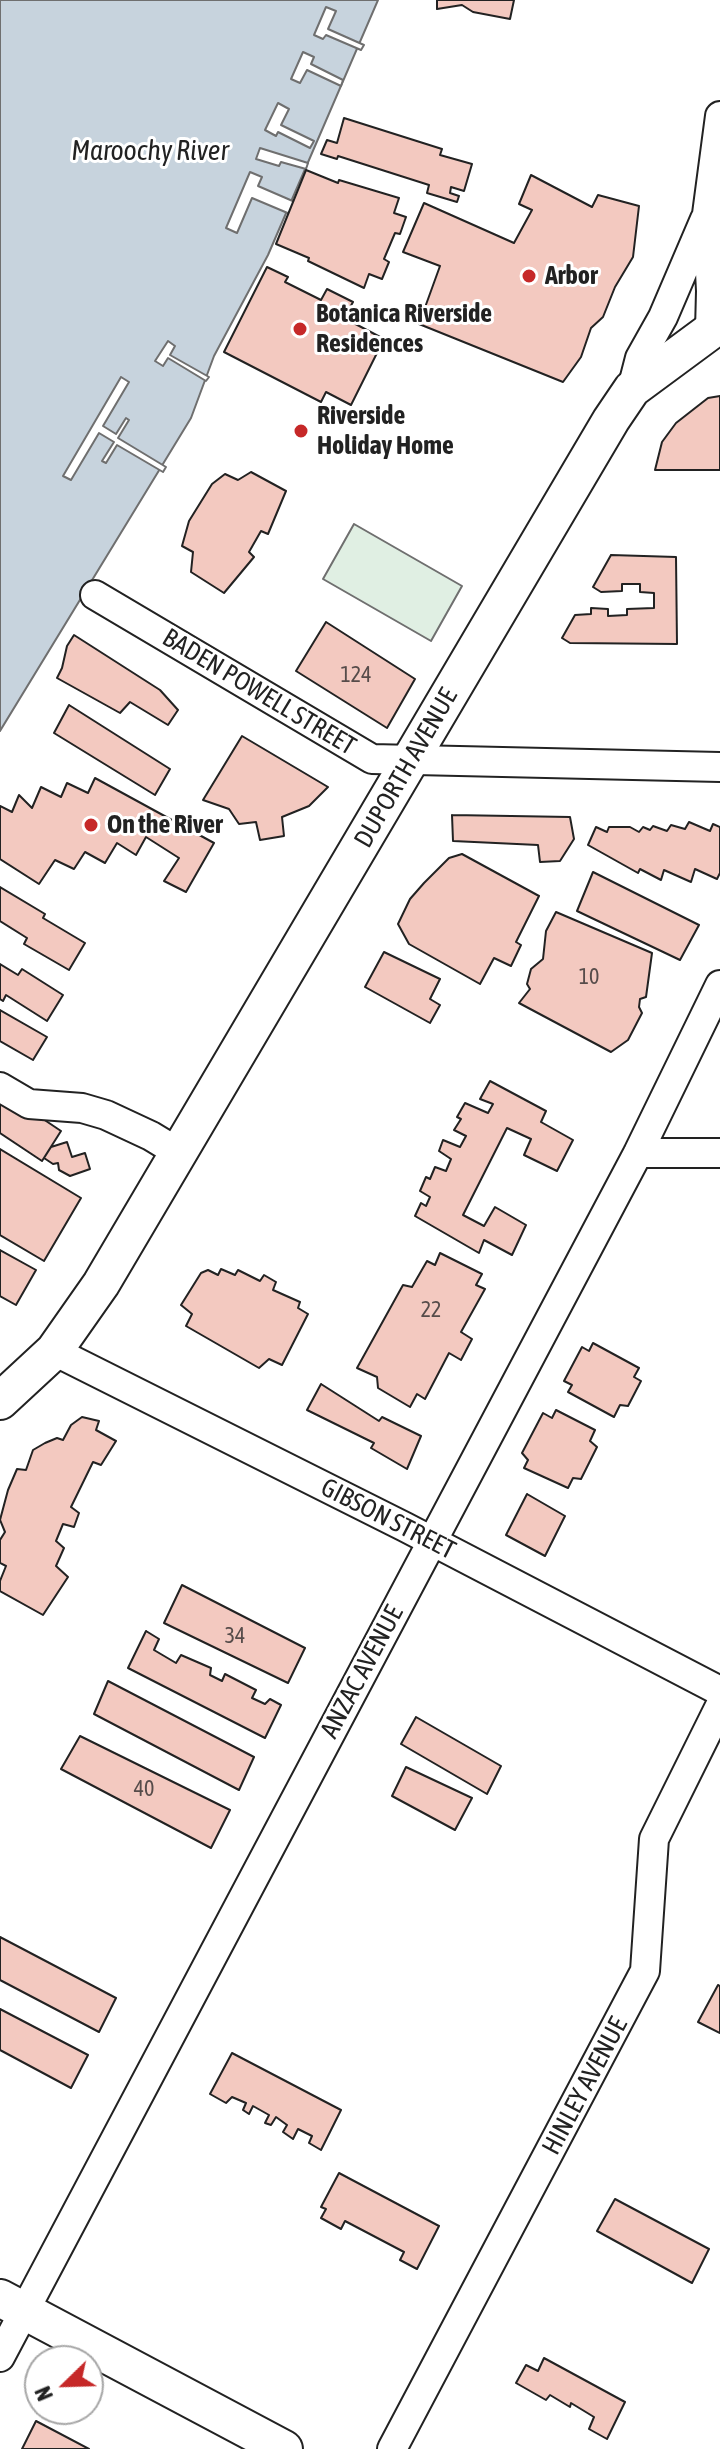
<!DOCTYPE html>
<html>
<head>
<meta charset="utf-8">
<style>
  body { margin:0 }
  #map { position:relative; width:720px; height:2449px; overflow:hidden; background:#fff; font-family:"Asap Condensed",sans-serif }
  canvas { display:block }
  .north { position:absolute; left:24px; top:2345px; width:80px; height:80px; box-sizing:border-box; background:#fff; border:2px solid #a7a7a7; border-radius:50%; rotate:247deg; font-size:22px; font-weight:700; line-height:32px; text-align:center; color:#222 }
  .north::after { content:''; display:block; margin:auto; width:28px; height:36px; background:#c62828; clip-path:polygon(50% 0,100% 100%,50% 72%,0 100%) }
</style>
</head>
<body>
<div id="map">
<canvas width="720" height="2449"></canvas>
<div class="north">N</div>
</div>
<script>
const context = document.querySelector('canvas').getContext('2d');
context.lineJoin = 'round';
function paint(path, color) { context.fillStyle = color; context.fill(path, 'evenodd'); }
const poly = rows => new Path2D(rows.map(r => 'M' + r).join(''));
function strokePath(path, color, width, dash) { context.strokeStyle = color; context.lineWidth = width; context.lineCap = dash ? 'butt' : 'round'; context.setLineDash(dash || []); context.stroke(path); }
function write(font, color, halo, rows, align = 'center') {
  context.font = font + ' "Asap Condensed",sans-serif'; context.lineWidth = 6; context.setLineDash([]); context.textBaseline = 'middle'; context.strokeStyle = halo; context.fillStyle = color; for (const [text, x, y, turn = 0] of rows) {
    context.save(); context.translate(x, y); context.rotate((+turn || 0) * Math.PI / 180); context.textAlign = isNaN(turn) ? turn : align; if (halo) context.strokeText(text, 0, 0); context.fillText(text, 0, 0); context.restore();
  }
}
const green = poly([
  [354,524,462,586,431,641,323,579,354,524]
]);
const water = poly([
  [0,0,378,0,268,255,214,356,191,418,0,731,0,0]
]);
const pier = poly([
  [326,7,336,11,328,29,364,45,361,50,326,35,323,39,314,35,326,7],
  [303,52,314,57,311,64,343,80,341,86,307,70,300,83,291,79,303,52],
  [278,103,289,109,281,125,314,141,310,148,278,132,276,136,265,130,278,103],
  [260,148,308,163,306,169,281,162,279,166,256,159,260,148],
  [250,172,262,177,258,186,295,202,290,214,252,198,237,233,226,228,250,172],
  [168,341,175,346,170,355,209,377,206,381,168,358,163,366,155,361,168,341],
  [121,377,129,382,103,426,116,434,126,418,129,420,118,438,166,467,163,472,117,445,106,463,102,461,114,442,99,433,71,480,63,476,121,377]
]);
const building = poly([
  [437,0,514,0,510,19,473,12,462,5,437,9,437,0],
  [344,118,442,149,440,155,472,164,464,191,451,187,450,193,459,196,457,202,427,193,429,185,338,156,337,159,321,154,327,140,337,143,344,118],
  [306,170,338,183,339,180,399,198,394,213,406,217,400,234,395,233,384,259,389,262,382,279,369,274,364,288,308,261,309,258,276,244,306,170],
  [531,175,592,207,598,195,639,206,633,257,615,287,603,317,591,328,581,357,563,382,419,324,440,266,403,252,424,203,514,243,532,210,519,204,531,175],
  [267,267,288,277,285,282,321,300,327,289,353,302,344,318,384,339,351,405,326,392,321,402,224,352,267,267],
  [720,396,720,470,655,470,662,442,676,423,708,398,720,396],
  [251,472,286,491,268,534,261,531,249,552,254,557,224,593,191,572,193,552,182,546,189,521,212,484,225,474,238,480,251,472],
  [611,555,676,557,677,644,570,643,562,638,575,615,591,614,591,608,608,609,608,616,627,615,627,609,654,608,654,593,640,592,640,584,622,584,622,591,601,592,593,587,611,555],
  [326,622,415,679,387,728,296,671,326,622],
  [74,635,160,690,178,710,168,725,130,702,120,713,57,678,62,668,67,646,74,635],
  [69,705,170,769,155,795,54,733,69,705],
  [242,736,328,787,309,806,282,817,284,836,260,840,256,822,239,824,229,809,203,800,242,736],
  [95,778,214,843,186,892,164,881,179,858,146,837,136,855,117,843,105,863,85,852,74,869,55,860,39,884,0,859,0,806,12,812,19,795,32,808,41,787,61,797,67,783,88,793,95,778],
  [452,815,570,817,574,839,560,861,540,862,538,845,453,841,452,815],
  [689,822,710,831,713,824,720,827,720,873,717,879,695,869,691,882,664,870,661,880,640,869,638,873,588,845,596,827,607,832,609,827,630,827,639,832,643,827,650,830,653,826,667,831,671,825,685,829,689,822],
  [462,854,539,896,516,942,521,945,511,966,494,958,480,984,409,944,398,924,410,899,424,883,449,858,462,854],
  [593,872,699,925,680,960,577,911,593,872],
  [0,887,45,914,43,918,85,943,69,970,24,944,27,938,0,921,0,887],
  [556,912,652,953,646,997,640,999,639,1007,642,1013,628,1040,611,1052,519,1003,530,989,527,984,531,969,543,959,546,931,556,912],
  [384,952,440,979,430,999,440,1005,430,1023,365,987,384,952],
  [0,964,18,975,22,969,63,995,47,1021,6,995,3,1001,0,999,0,964],
  [0,1010,47,1037,33,1060,0,1041,0,1010],
  [490,1081,546,1111,541,1122,573,1140,557,1171,524,1155,531,1139,507,1128,463,1215,484,1226,495,1207,526,1225,512,1255,484,1240,479,1253,415,1216,421,1203,426,1206,430,1197,420,1191,426,1177,430,1179,435,1167,446,1171,451,1159,439,1151,443,1140,460,1147,466,1136,454,1130,461,1119,457,1117,465,1103,488,1113,493,1104,480,1099,490,1081],
  [0,1090,61,1131,42,1161,0,1133,0,1090],
  [67,1142,72,1157,85,1153,90,1169,70,1176,59,1170,58,1163,53,1164,44,1158,51,1147,67,1142],
  [0,1149,81,1198,44,1261,0,1235,0,1149],
  [0,1250,36,1270,16,1305,0,1296,0,1250],
  [440,1253,482,1274,476,1285,485,1289,461,1332,472,1339,461,1360,449,1353,425,1399,417,1394,410,1407,378,1388,377,1377,357,1368,403,1285,412,1287,427,1261,435,1265,440,1253],
  [221,1269,235,1275,238,1270,260,1281,264,1275,276,1282,273,1290,300,1302,298,1308,308,1314,282,1365,269,1359,259,1368,186,1326,192,1314,181,1305,201,1273,208,1270,218,1275,221,1269],
  [593,1343,639,1368,634,1377,641,1381,628,1406,620,1405,614,1417,568,1392,572,1385,564,1381,582,1347,589,1351,593,1343],
  [321,1384,379,1421,382,1417,421,1436,407,1469,371,1448,374,1443,307,1410,321,1384],
  [556,1410,595,1430,590,1441,597,1447,581,1479,573,1478,568,1488,524,1468,528,1460,522,1453,543,1413,552,1418,556,1410],
  [82,1417,99,1421,96,1430,116,1441,101,1465,93,1462,71,1507,79,1513,74,1527,63,1524,56,1541,64,1548,56,1566,68,1577,43,1615,0,1591,0,1581,6,1566,0,1563,0,1540,5,1532,0,1520,8,1490,17,1469,26,1470,33,1450,45,1443,57,1438,63,1440,71,1425,82,1417],
  [527,1494,565,1516,545,1556,506,1535,527,1494],
  [182,1585,305,1648,288,1683,164,1623,182,1585],
  [146,1631,159,1639,154,1650,176,1663,181,1655,211,1668,210,1675,222,1681,225,1674,256,1690,252,1698,265,1704,270,1699,281,1705,265,1738,128,1668,146,1631],
  [108,1681,254,1757,239,1790,94,1714,108,1681],
  [416,1717,501,1766,487,1794,401,1744,416,1717],
  [80,1736,230,1810,211,1848,61,1769,80,1736],
  [406,1767,472,1798,455,1830,392,1796,406,1767],
  [0,1937,116,1998,99,2032,0,1980,0,1937],
  [718,1985,720,1986,720,2033,698,2022,718,1985],
  [0,2009,88,2055,71,2088,0,2050,0,2009],
  [232,2053,341,2110,321,2150,309,2143,312,2136,298,2129,293,2139,283,2132,287,2125,276,2117,271,2125,265,2123,269,2115,253,2106,249,2114,243,2110,246,2103,232,2097,226,2103,210,2094,232,2053],
  [339,2173,439,2226,417,2269,400,2260,404,2252,345,2221,341,2229,321,2218,326,2209,321,2207,339,2173],
  [615,2199,709,2249,692,2283,597,2231,615,2199],
  [544,2358,625,2402,607,2439,589,2429,594,2417,571,2403,570,2407,550,2395,546,2400,516,2383,526,2365,538,2371,544,2358],
  [36,2421,89,2449,22,2449,36,2421]
]);
const minor = poly([
  [710,330,711,291,707,214,720,116],
  [632,389,640,358,663,317,705,219],
  [95,595,372,759,720,767],
  [0,1087,29,1104,82,1108,106,1115,151,1136,179,1153],
  [638,1153,720,1153],
  [54,1351,405,1527,720,1691],
  [0,2357,638,1153,720,985],
  [392,2449,645,1971,654,1839,720,1706]
]);
const major = poly([
  [0,1401,54,1351,101,1284,611,420,632,389,720,324],
  [0,2298,284,2449]
]);
const markers = [
  [529,276,8,"#c62828"],
  [300,329,8,"#c62828"],
  [301,431,8,"#c62828"],
  [91,825,8,"#c62828"]
];
const numberNames = [
  ["124",356,675],
  ["10",589,977],
  ["22",431,1310],
  ["34",235,1636],
  ["40",144,1789]
];
const poiNames = [
  ["Arbor",545,276],
  ["Botanica Riverside",316,314],
  ["Residences",316,344],
  ["Riverside",317,416],
  ["Holiday Home",317,446],
  ["On the River",107,825]
];
const streetNames = [
  ["BADEN POWELL STREET",259,692,31],
  ["DUPORTH AVENUE",406,768,-60],
  ["GIBSON STREET",388,1519,27],
  ["ANZAC AVENUE",362,1672,-62],
  ["HINLEY AVENUE",585,2086,-62]
];
const waterNames = [
  ["Maroochy River",150,151]
];
paint(green, '#e0efe3');
strokePath(green, '#6f6f6f', 2);
paint(water, '#c7d3dd');
strokePath(water, '#6f6f6f', 2);
paint(pier, '#fff');
strokePath(pier, '#6f6f6f', 2);
paint(building, '#f3c9c0');
strokePath(building, '#222', 2);
strokePath(minor, '#222', 32);
strokePath(major, '#222', 40);
strokePath(minor, '#fff', 28);
strokePath(major, '#fff', 36);
for (const [x, y, r, color] of markers) { const dot = new Path2D(); dot.arc(x, y, r, 0, 2 * Math.PI); context.fillStyle = color; context.fill(dot); strokePath(dot, '#fff', 3); }
write('22px', '#564c4a', null, numberNames);
write('bold 26px', '#222', '#fff', poiNames, 'left');
write('26px', '#222', '#fff', streetNames);
write('italic 28px', '#222', '#fff', waterNames);
</script>
</body>
</html>
